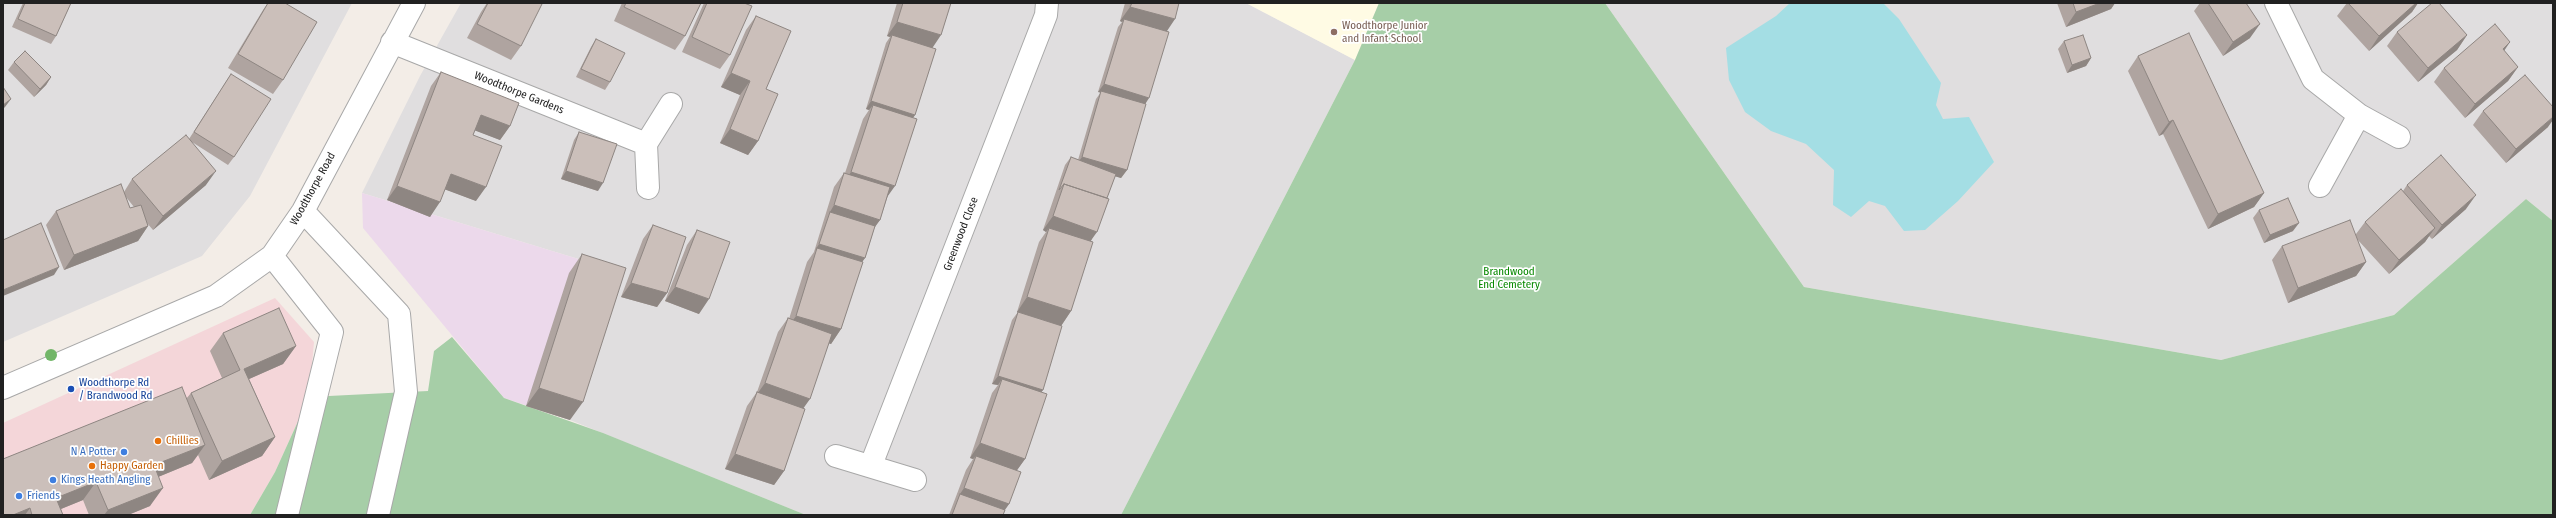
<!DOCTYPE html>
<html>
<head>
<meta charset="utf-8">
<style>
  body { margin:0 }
  #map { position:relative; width:2556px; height:518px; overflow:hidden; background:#f3ede7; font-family:"Fira Sans Condensed",sans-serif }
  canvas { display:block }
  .frame { position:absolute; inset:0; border:4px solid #212121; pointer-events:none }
</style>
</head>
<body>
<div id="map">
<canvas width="2556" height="518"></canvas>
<div class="frame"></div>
</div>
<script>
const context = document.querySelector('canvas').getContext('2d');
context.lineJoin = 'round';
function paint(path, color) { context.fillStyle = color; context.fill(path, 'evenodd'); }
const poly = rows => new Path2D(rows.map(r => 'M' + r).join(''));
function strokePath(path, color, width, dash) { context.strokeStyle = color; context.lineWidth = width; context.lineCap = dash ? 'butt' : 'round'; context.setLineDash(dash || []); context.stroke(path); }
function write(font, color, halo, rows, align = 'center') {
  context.font = font + ' "Fira Sans Condensed",sans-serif'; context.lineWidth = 3.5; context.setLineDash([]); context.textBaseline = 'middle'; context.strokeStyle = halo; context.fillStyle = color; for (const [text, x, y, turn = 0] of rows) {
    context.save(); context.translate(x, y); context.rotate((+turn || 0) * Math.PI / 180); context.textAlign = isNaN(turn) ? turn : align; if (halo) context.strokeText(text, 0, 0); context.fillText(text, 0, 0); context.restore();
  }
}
const residential = poly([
  [3,3,352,3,250,196,202,256,3,342],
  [461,3,1246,3,1355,60,1121,515,806,515,570,420,621,272,362,193,420,76],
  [1605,3,2553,3,2553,221,2526,199,2394,315,2221,360,1804,287]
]);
const commercial = poly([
  [275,298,314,342,309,397,275,472,250,515,3,515,3,423]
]);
const industrial = poly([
  [362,193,621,272,570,420,504,398,363,228]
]);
const education = poly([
  [1246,3,1379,3,1355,60]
]);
const cemetery = poly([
  [1379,3,1605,3,1804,287,2221,360,2394,315,2526,199,2553,221,2553,515,1121,515,1355,60],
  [452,337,504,398,603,433,806,515,250,515,275,472,309,397,428,391,434,351]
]);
const water = poly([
  [1790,3,1883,3,1899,19,1941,83,1936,105,1943,119,1969,117,1994,162,1958,201,1925,230,1904,231,1885,206,1869,201,1851,217,1833,205,1834,170,1806,144,1771,131,1745,112,1729,80,1726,48,1776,16]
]);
const minor = poly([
  [2276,3,2313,79,2359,115,2399,137],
  [392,42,646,144],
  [2320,186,2359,115],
  [648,188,646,144,671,104],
  [303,211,399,314,406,392,378,515],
  [272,256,332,332,287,515],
  [3,388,216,296,272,256,303,211,414,3],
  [836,456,915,480],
  [871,465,1046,15,1047,3]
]);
const trees = [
  [51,355]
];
const wall = poly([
  [23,3,71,3,56,36,51,44,12,27],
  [268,3,285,3,283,80,273,94,228,68,263,10],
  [487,3,540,3,521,46,511,60,467,38,481,12],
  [622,3,701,3,685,36,675,50,614,21],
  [704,3,744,3,730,55,720,69,682,52],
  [897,3,951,3,932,48,915,115,913,118,880,220,875,226,865,258,862,262,841,329,831,344,829,343,803,408,784,471,774,485,725,469,747,406,757,392,778,332,788,318,789,319,807,262,814,252,834,187,844,173,845,173,863,119,869,110,866,109,886,43,890,37,887,36],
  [1125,3,1179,3,1166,32,1145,104,1127,170,1121,178,1115,176,1091,241,1071,311,1061,326,1017,312,1039,242,1046,232,1043,230,1065,165,1071,157,1078,160,1096,99,1101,92,1098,92,1118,27,1122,22,1120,21],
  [2057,3,2115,3,2111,9,2066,27],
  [2200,3,2246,3,2250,38,2223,56,2194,11],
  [2347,3,2418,3,2412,12,2369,51,2337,16],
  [756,16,766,89,758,141,748,155,720,143,740,95,721,87,746,30],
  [2397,32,2467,35,2457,50,2418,82,2387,46],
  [596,39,610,82,605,90,576,77,591,47],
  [2064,41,2091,58,2086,66,2067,73,2058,49],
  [2504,51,2518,67,2508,81,2465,118,2434,82,2444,68],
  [2138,56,2264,193,2254,207,2208,229,2163,134,2159,136,2128,71],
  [14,62,51,77,46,85,34,97,8,70],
  [441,72,510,126,500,140,475,130,473,135,476,201,445,189,430,217,387,200,431,86],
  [231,74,234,157,228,165,192,142,206,185,153,230,147,223,148,226,138,241,64,270,46,225,56,211,124,192,132,179,189,139],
  [126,197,134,207,130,208],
  [2483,111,2548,127,2506,163,2473,125],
  [579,132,598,191,561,179,574,140],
  [2407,185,2466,209,2432,239,2429,236,2425,242,2389,274,2357,239,2366,262,2356,276,2288,303,2272,260,2282,246,2356,234,2365,222,2403,191],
  [2259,210,2293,231,2264,243,2253,218],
  [653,225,667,293,657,307,621,297,643,239],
  [697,230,699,314,665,301,687,245],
  [582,254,570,420,526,406,569,273],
  [1018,312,1043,390,1041,392,1025,459,1017,470,1009,504,1005,510,1003,515,949,515,966,470,973,459,970,458,992,393,998,385,992,384,1012,320],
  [223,333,296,346,283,364,249,379,275,437,262,456,209,480,198,455,192,463,158,477,150,506,128,515,89,515,83,500,61,509,63,515,3,515,186,399,191,393,222,378,210,351]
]);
const shadedWall = poly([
  [2100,3,2115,3,2111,9,2066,27,2076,12],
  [2416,3,2418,3,2412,12,2369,51,2379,36],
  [1130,7,1175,19,1165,34,1124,19,1122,22,1120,21],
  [897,22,941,35,931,50,892,35,890,37,887,36],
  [2260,24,2250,38,2223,56,2233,42],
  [2467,35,2457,50,2418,82,2428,68],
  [2510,42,2500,57,2503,49],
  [2091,58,2086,66,2067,73,2072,65],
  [2518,67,2508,81,2465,118,2475,104],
  [731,73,750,81,740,95,721,87],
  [51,77,46,85,34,97,40,89],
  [1104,84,1149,98,1144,106,1098,92],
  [11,99,5,107,3,109,3,105],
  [871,101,915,115,909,123,873,105,869,110,866,109],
  [481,115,510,126,500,140,471,129],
  [2553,117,2553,120,2548,127,2506,163,2516,149],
  [2173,120,2163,134,2159,136,2169,122],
  [730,129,758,141,748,155,720,143],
  [1082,157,1127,170,1121,178,1076,165],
  [216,171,206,185,153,230,163,216],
  [566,171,603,183,598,191,561,179],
  [851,172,895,186,885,200,841,186],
  [451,174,486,187,476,201,441,188],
  [397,186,440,202,430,217,387,200],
  [2264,193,2254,207,2208,229,2218,214],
  [2476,195,2466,209,2432,239,2442,225],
  [834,205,880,220,870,234,830,212],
  [1053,216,1097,232,1087,246,1049,228,1046,232,1043,230],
  [2299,223,2293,231,2264,243,2270,235],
  [148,226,138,241,64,270,74,255],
  [2435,228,2425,242,2389,274,2399,260],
  [819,244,865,258,859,266,817,248,814,252],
  [2366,262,2356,276,2288,303,2298,288],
  [59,267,54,275,3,296,3,290],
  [631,283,667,293,657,307,621,297],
  [675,287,709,299,699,314,665,301],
  [1027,297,1071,311,1061,326,1017,312],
  [796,316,841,329,831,344,786,330],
  [296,346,283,364,231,387,244,369],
  [998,376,1043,390,1037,398,1002,379,998,385,992,384],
  [765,383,810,399,800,413,755,397],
  [539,388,583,402,570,420,526,406],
  [275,437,262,456,209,480,222,461],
  [980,443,1025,459,1015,473,976,456,973,459,970,458],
  [205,445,192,463,141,484,154,465],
  [735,454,784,471,774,485,725,469],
  [96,482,83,500,46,515,56,498],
  [163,488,150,506,128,515,104,515,108,510],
  [964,488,1009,504,1001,515,960,494],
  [30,508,25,515,13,515]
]);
const building = poly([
  [25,3,71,3,56,36,18,19,25,3],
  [268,3,285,3,317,22,283,80,238,54,268,3],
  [488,3,540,3,542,4,521,46,477,24,488,3],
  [626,3,701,3,685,36,624,7,626,3],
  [707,3,744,3,752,6,730,55,692,37,707,3],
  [903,3,951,3,941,35,897,22,903,3],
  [1132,3,1179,3,1175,19,1130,7,1132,3],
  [2073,3,2100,3,2076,12,2073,3],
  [2208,3,2246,3,2260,24,2233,42,2208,3],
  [2348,3,2416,3,2379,36,2348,3],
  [2432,3,2439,3,2467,35,2428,68,2397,32,2432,3],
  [756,16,791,31,766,89,778,94,758,141,730,129,750,81,731,73,756,16],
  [1124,19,1169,32,1149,98,1104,84,1124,19],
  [2495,24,2510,42,2503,49,2518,67,2475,104,2444,68,2495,24],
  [2189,33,2264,193,2218,214,2173,120,2169,122,2138,56,2189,33],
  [892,35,936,49,915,115,871,101,892,35],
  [2083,35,2091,58,2072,65,2064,41,2083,35],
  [596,39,625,53,610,82,581,69,596,39],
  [25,51,51,77,40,89,14,62,25,51],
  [441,72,519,103,510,126,481,115,473,135,502,146,486,187,451,174,440,202,397,186,441,72],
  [231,74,271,99,234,157,194,132,231,74],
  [2525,75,2553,107,2553,117,2516,149,2483,111,2525,75],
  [3,87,11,99,3,105,3,87],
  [1101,91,1146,104,1127,170,1082,157,1101,91],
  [873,105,917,119,895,186,851,172,873,105],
  [579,132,617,144,603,183,566,171,579,132],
  [186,135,216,171,163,216,132,179,186,135],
  [2441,155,2476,195,2442,225,2407,185,2441,155],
  [1071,157,1116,174,1107,198,1064,184,1059,190,1071,157],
  [844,173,890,187,880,220,834,205,844,173],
  [121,184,130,208,141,205,148,226,74,255,56,211,121,184],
  [1064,184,1109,199,1097,232,1053,216,1064,184],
  [2401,189,2435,228,2399,260,2365,222,2401,189],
  [2288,198,2299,223,2270,235,2259,210,2288,198],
  [830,212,875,226,865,258,819,244,830,212],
  [2350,220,2366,262,2298,288,2282,246,2350,220],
  [41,223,59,267,3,290,3,240,41,223],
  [653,225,686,237,667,293,631,283,653,225],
  [1049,228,1093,242,1071,311,1027,297,1049,228],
  [697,230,730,242,709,299,675,287,697,230],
  [817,248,863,262,841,329,796,316,817,248],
  [582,254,626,268,583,402,539,388,582,254],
  [279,308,296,346,244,369,275,437,222,461,191,393,240,370,223,333,279,308],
  [1018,312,1062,326,1043,390,998,376,1018,312],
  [788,318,832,334,810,399,765,383,788,318],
  [1002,379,1047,394,1025,459,980,443,1002,379],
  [182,387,205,445,154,465,163,488,108,510,96,482,56,498,63,515,32,515,30,508,13,515,3,515,3,459,182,387],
  [757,392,805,409,784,471,735,454,757,392],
  [976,456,1021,472,1009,504,964,488,976,456],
  [960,494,1005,510,1003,515,952,515,960,494]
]);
const markers = [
  [1334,32,4,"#8d6e63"],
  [71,389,4,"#1a4fb4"],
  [158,441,4,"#e8710a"],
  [124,452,4,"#3f7fe0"],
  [92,466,4,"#e8710a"],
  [53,480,4,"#3f7fe0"],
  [19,496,4,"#3f7fe0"]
];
const educationNames = [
  ["Woodthorpe Junior",1342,26],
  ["and Infant School",1342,39]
];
const streetNames = [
  ["Woodthorpe Gardens",519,93,22],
  ["Woodthorpe Road",313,189,-61],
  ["Greenwood Close",961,234,-69]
];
const parkNames = [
  ["Brandwood",1509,272],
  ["End Cemetery",1509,285]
];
const transitNames = [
  ["Woodthorpe Rd",79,383],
  ["/ Brandwood Rd",79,396]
];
const foodNames = [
  ["Chillies",166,441],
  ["Happy Garden",100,466]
];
const shopNames = [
  ["N A Potter",116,452,"right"],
  ["Kings Heath Angling",61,480],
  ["Friends",27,496]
];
paint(residential, '#e0dedf');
paint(commercial, '#f4d6d9');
paint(industrial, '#ecd9eb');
paint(education, '#fffbe4');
paint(cemetery, '#a6cea7');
paint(water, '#a4dee4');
strokePath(minor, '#a8a8a8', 24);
strokePath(minor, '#fff', 22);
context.fillStyle = '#72b668';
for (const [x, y] of trees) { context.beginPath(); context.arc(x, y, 6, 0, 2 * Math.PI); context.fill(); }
paint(wall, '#afa4a0');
paint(shadedWall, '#8e8682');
paint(building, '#cbbfba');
strokePath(building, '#8e8682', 1);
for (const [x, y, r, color] of markers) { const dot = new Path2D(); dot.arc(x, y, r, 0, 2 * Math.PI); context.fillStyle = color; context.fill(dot); strokePath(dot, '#fff', 1.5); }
write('11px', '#785e54', '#fff', educationNames, 'left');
write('11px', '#212121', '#fff', streetNames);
write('11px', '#088901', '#fff', parkNames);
write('11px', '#164399', '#fff', transitNames, 'left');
write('11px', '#c56008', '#fff', foodNames, 'left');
write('11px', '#366cbe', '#fff', shopNames, 'left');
</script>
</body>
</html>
